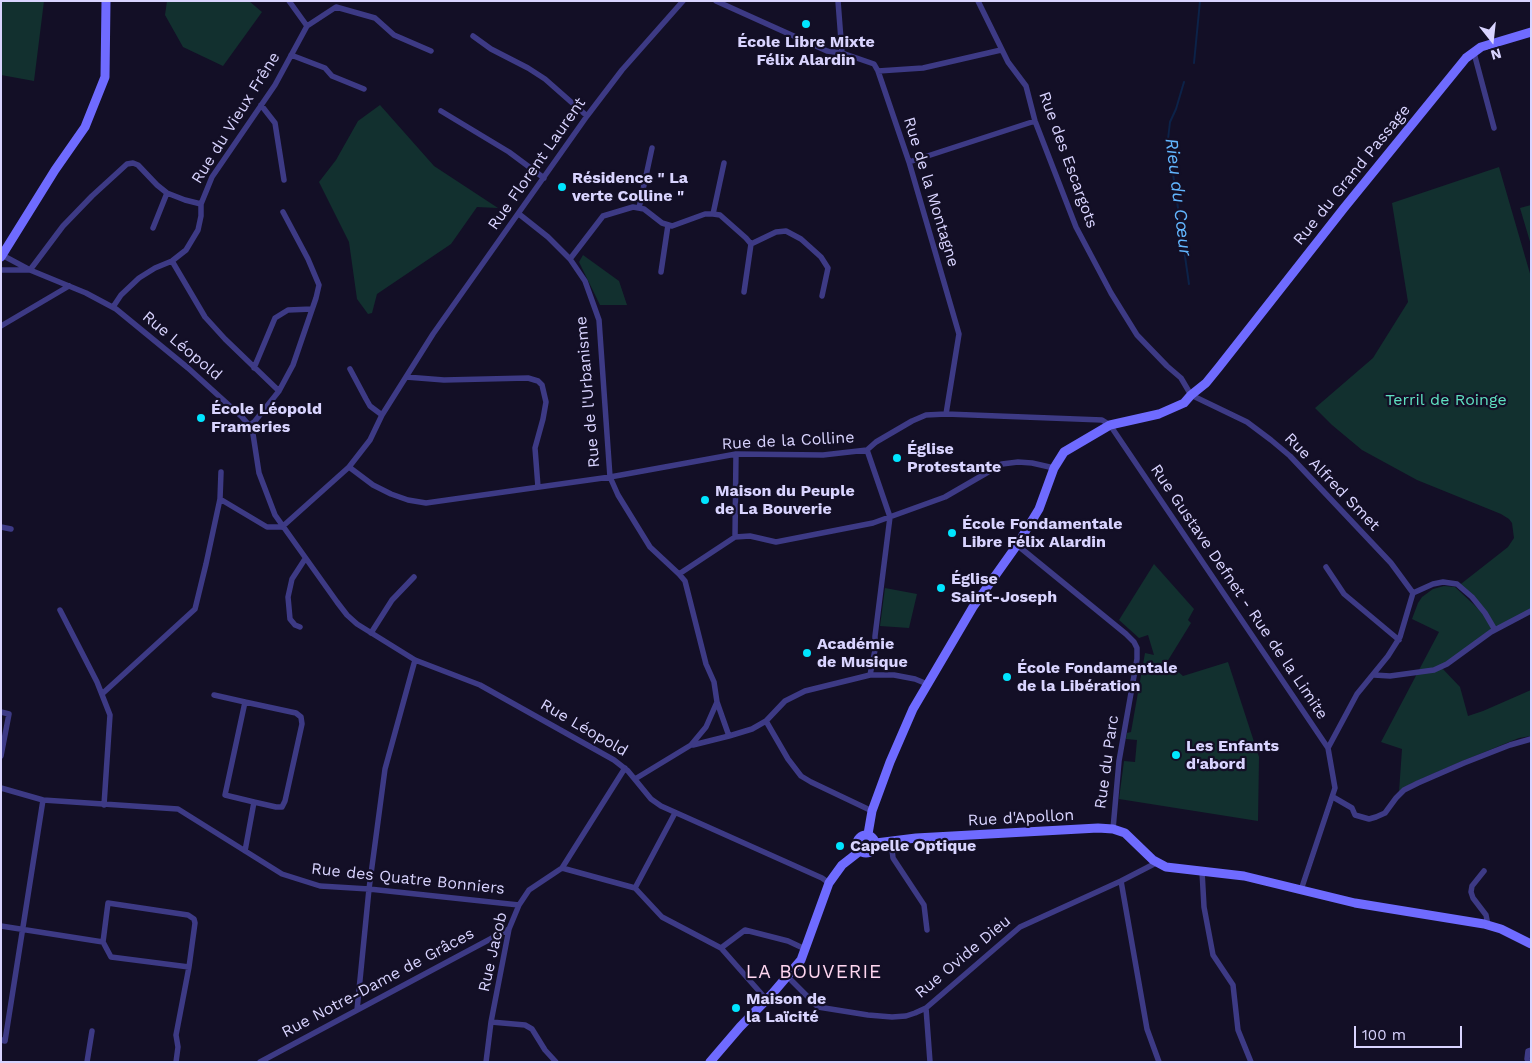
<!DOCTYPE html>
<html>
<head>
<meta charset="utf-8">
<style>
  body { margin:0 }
  #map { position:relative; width:1532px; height:1063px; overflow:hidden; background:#130f26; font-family:"Work Sans",sans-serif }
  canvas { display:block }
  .frame { position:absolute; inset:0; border:2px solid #d9d4ff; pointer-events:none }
  .north { position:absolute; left:1467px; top:15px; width:50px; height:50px; -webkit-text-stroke:4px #130f26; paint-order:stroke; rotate:164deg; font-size:14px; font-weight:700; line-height:20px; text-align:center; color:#d9d4ff }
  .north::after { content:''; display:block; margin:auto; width:18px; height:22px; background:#d9d4ff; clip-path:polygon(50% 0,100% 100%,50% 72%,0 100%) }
  .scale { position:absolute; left:1354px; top:1026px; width:108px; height:22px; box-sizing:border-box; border:2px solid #d9d4ff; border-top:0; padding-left:6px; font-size:15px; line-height:18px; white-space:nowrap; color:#d9d4ff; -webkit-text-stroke:4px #130f26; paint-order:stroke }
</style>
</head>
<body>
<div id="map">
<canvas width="1532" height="1063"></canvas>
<div class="frame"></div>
<div class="north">N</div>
<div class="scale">100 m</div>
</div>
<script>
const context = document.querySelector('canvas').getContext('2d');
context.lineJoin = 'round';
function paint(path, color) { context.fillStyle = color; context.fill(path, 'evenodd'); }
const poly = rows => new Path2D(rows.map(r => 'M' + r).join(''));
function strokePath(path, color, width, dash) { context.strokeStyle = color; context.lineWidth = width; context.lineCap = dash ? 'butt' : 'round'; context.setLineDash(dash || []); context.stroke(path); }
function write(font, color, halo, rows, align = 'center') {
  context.font = font + ' "Work Sans",sans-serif'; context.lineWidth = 4.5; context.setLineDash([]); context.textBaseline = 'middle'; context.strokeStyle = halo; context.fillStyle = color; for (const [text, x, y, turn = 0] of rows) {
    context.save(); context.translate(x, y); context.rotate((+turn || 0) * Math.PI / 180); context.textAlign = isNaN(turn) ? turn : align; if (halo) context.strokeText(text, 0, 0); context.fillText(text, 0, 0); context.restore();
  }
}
const green = poly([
  [1,1,44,1,34,81,1,75],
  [167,1,249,1,262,12,223,66,183,47,165,15],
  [380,105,434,166,498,208,477,207,451,244,377,294,372,313,368,314,357,299,349,242,319,182,336,160,358,121],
  [1499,167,1531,277,1531,611,1495,630,1441,667,1460,687,1468,716,1483,711,1531,690,1531,736,1519,738,1460,762,1412,783,1399,792,1402,749,1381,742,1439,632,1412,619,1418,603,1422,597,1433,589,1444,586,1455,587,1487,617,1485,611,1457,587,1508,547,1514,538,1512,523,1509,519,1501,514,1417,480,1362,450,1332,425,1315,408,1373,358,1408,302,1392,203],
  [1531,205,1531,245,1520,208],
  [583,255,619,281,627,305,600,305,579,262],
  [1154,564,1194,609,1188,620,1191,623,1167,662,1183,676,1228,662,1259,757,1258,821,1119,799,1124,761,1135,762,1137,740,1126,739,1127,733,1131,732,1145,653,1154,655,1148,635,1139,638,1119,620],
  [885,588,917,594,909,628,880,626]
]);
const stream = poly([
  [1194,63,1200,1],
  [1184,82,1176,109,1170,122,1168,139,1189,284]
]);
const street = poly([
  [289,1,307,26],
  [716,1,827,51,842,53,874,64,878,71,909,162,959,334,946,414],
  [838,1,842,53],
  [978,1,1008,62,1026,86,1035,121,1076,227,1111,293,1137,335,1167,366,1181,378,1191,395,1247,422,1271,440,1290,456,1391,563,1413,593],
  [473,36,491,49,528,68,545,79,587,116],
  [1474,53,1494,128],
  [291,55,325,68,332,76,364,89],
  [878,71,923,68,1001,50],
  [261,105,275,123,284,180],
  [441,111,509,152,544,178],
  [909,162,1035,121],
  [639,208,652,148],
  [519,214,548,237,570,259,585,281,599,320,610,477,618,495,650,547,679,574,685,581,706,664,714,682,717,702,706,727,691,745,635,779],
  [713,214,724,163],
  [153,228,167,193],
  [2,255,30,270,86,293,116,309,188,368,242,417,248,424,253,434,259,473,275,515,337,602,347,615,357,624,415,660,480,685,614,760,628,771,651,799,661,806,822,878,829,883],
  [570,259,603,216,633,207,644,209,662,223,672,226,705,214,713,214,720,215,746,238,751,244,776,232,786,231,801,239,821,257,828,268,822,296],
  [172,261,205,317,225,339,279,391],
  [1,270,29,270],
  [30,270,63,226,92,196,127,164,133,163,138,165,157,185,167,193,185,200,201,204],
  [661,272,668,225],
  [744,292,751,244],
  [113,307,121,295,139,278,155,268,172,261,186,250,198,230,201,216,201,204,212,177,275,85,307,26,336,7,375,18,394,35,431,51],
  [1,326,69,286],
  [254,368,275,318,288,310,312,309],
  [350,369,366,399,370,406,382,415],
  [406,377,444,380,528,378,538,381,542,385,546,402,543,419,535,448,538,487],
  [249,426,255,421,279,391,293,365,316,298,319,285,308,259,283,212],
  [867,450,890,517,875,636,875,650,870,675],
  [349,467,373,485,391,494,408,500,426,503,610,477,736,454,823,455,867,450,876,442,912,421,926,415,946,414,1102,420,1110,425,1328,748,1335,788,1301,890],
  [221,472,220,499,267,527,282,527],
  [1,527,11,529],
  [282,527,349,467,370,440,382,415,433,334,587,116,622,70,683,1],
  [735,537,750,536,776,542,873,523,945,497,1002,464,1018,462,1032,463,1054,468],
  [735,537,736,454],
  [1017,545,1126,634,1134,642,1137,648,1137,659,1119,761,1113,829],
  [1326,567,1344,594,1399,640],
  [679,574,735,537],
  [1413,593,1433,584,1443,582,1457,584,1472,597,1485,613,1495,630],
  [60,610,97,682,110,715,104,805],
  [300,627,295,625,290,619,288,597,292,579,305,559],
  [371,633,392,600,414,577],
  [1374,675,1390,676,1434,670,1447,664,1491,632,1531,611],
  [102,694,195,609,206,564,220,499],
  [214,695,245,702],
  [717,702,729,736],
  [1,712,9,714,1,756],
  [766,721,788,759,801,776,811,782,872,811],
  [693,745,729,736,752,729,766,721,785,701,805,691,870,675,894,675,915,679,927,684],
  [1328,748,1357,694,1388,656,1400,637,1413,593],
  [1,788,43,800,178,809,282,874,320,886,369,889,519,905],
  [1333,797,1352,808,1355,815,1369,819,1376,817,1385,813,1396,798,1404,790,1418,783,1464,763,1510,745,1531,739],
  [891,841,893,858,924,905,927,930],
  [245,851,254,802,225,795,245,702,296,713,301,717,302,724,285,801,282,807,276,807,254,802],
  [562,868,635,888,662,917,721,948,766,999],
  [1202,871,1204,907,1213,955,1233,985,1238,1030,1251,1062],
  [1484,871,1472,886,1471,892,1473,898,1486,915,1488,925],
  [1121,881,1147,1029,1159,1062],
  [635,888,675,813],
  [1,926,103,942,108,903,188,915,194,919,195,923,189,967,176,1035,178,1047,176,1062],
  [103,942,111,957,189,967],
  [721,948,745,930,788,941,805,949],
  [787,976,818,1007,868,1015,892,1017,906,1016,915,1013,926,1008,1020,927,1121,881,1156,863],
  [926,1008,930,1062],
  [357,1010,369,889,385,769,415,660],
  [491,1022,525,1025,532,1029,545,1050,556,1062],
  [1,1040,5,1041,43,800],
  [87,1062,92,1031],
  [260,1062,509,929],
  [486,1062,491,1022,509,929,519,905,529,890,562,868,625,768],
  [1529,1062,1527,1059,1528,1051,1531,1050]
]);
const secondary = poly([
  [1,257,55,170,85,127,105,77,106,1],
  [868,834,872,811,890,762,913,709,973,607,1017,545,1039,509,1054,468,1064,452,1110,425,1159,414,1184,403,1191,395,1206,383,1219,367,1344,208,1466,58,1481,47,1531,32],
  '857 844a9 9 0 1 1 18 0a9 9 0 1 1-18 0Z',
  [876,843,916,838,1098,828,1113,829,1125,833,1153,860,1166,867,1244,876,1355,903,1484,924,1501,929,1531,944],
  [710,1062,740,1027,772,994,801,960,829,883,842,865,860,851]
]);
const markers = [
  [806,24,5,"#00e5ff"],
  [562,187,5,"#00e5ff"],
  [201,418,5,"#00e5ff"],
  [897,458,5,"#00e5ff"],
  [705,500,5,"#00e5ff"],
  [952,533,5,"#00e5ff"],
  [941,588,5,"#00e5ff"],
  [807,653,5,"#00e5ff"],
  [1007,677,5,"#00e5ff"],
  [1176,755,5,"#00e5ff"],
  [840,846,5,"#00e5ff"],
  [736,1008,5,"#00e5ff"]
];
const poiNames = [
  ["École Libre Mixte",806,42,"center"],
  ["Félix Alardin",806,60,"center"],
  ["Résidence \" La",572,178],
  ["verte Colline \"",572,196],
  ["École Léopold",211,409],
  ["Frameries",211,427],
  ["Église",907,449],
  ["Protestante",907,467],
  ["Maison du Peuple",715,491],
  ["de La Bouverie",715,509],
  ["École Fondamentale",962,524],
  ["Libre Félix Alardin",962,542],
  ["Église",951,579],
  ["Saint-Joseph",951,597],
  ["Académie",817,644],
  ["de Musique",817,662],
  ["École Fondamentale",1017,668],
  ["de la Libération",1017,686],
  ["Les Enfants",1186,746],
  ["d'abord",1186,764],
  ["Capelle Optique",850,846],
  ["Maison de",746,999],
  ["la Laïcité",746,1017]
];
const streetNames = [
  ["Rue du Vieux Frêne",236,118,-58],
  ["Rue des Escargots",1068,160,70],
  ["Rue Florent Laurent",537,164,-55],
  ["Rue du Grand Passage",1352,175,-51],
  ["Rue de la Montagne",931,192,73],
  ["Rue Léopold",182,346,40],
  ["Rue de l'Urbanisme",588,392,-95],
  ["Rue de la Colline",788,441,-3],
  ["Rue Alfred Smet",1332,482,46],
  ["Rue Gustave Defnet - Rue de la Limite",1239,592,56],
  ["Rue Léopold",584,728,30],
  ["Rue du Parc",1107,762,-82],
  ["Rue d'Apollon",1021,818,-3],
  ["Rue des Quatre Bonniers",408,879,6],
  ["Rue Jacob",493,952,-77],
  ["Rue Ovide Dieu",963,957,-40],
  ["Rue Notre-Dame de Grâces",378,983,-28]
];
const parkNames = [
  ["Terril de Roinge",1446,400]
];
const waterNames = [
  ["Rieu du Cœur",1178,197,83]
];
const quarterNames = [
  ["LA BOUVERIE",814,972]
];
paint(green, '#12302f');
strokePath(stream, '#0c2248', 2);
strokePath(street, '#3d3a85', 5.5);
strokePath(secondary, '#6f6bff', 9);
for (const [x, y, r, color] of markers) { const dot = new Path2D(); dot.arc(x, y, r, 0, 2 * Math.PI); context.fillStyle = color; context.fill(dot); strokePath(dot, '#130f26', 2); }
write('bold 16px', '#d9d4ff', '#130f26', poiNames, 'left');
write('16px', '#d9d4ff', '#130f26', streetNames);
write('16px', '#5fe0c0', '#130f26', parkNames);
write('italic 18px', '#62b6ff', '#130f26', waterNames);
context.letterSpacing = '1px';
write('19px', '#ffd6f0', '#130f26', quarterNames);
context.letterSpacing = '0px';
</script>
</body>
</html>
